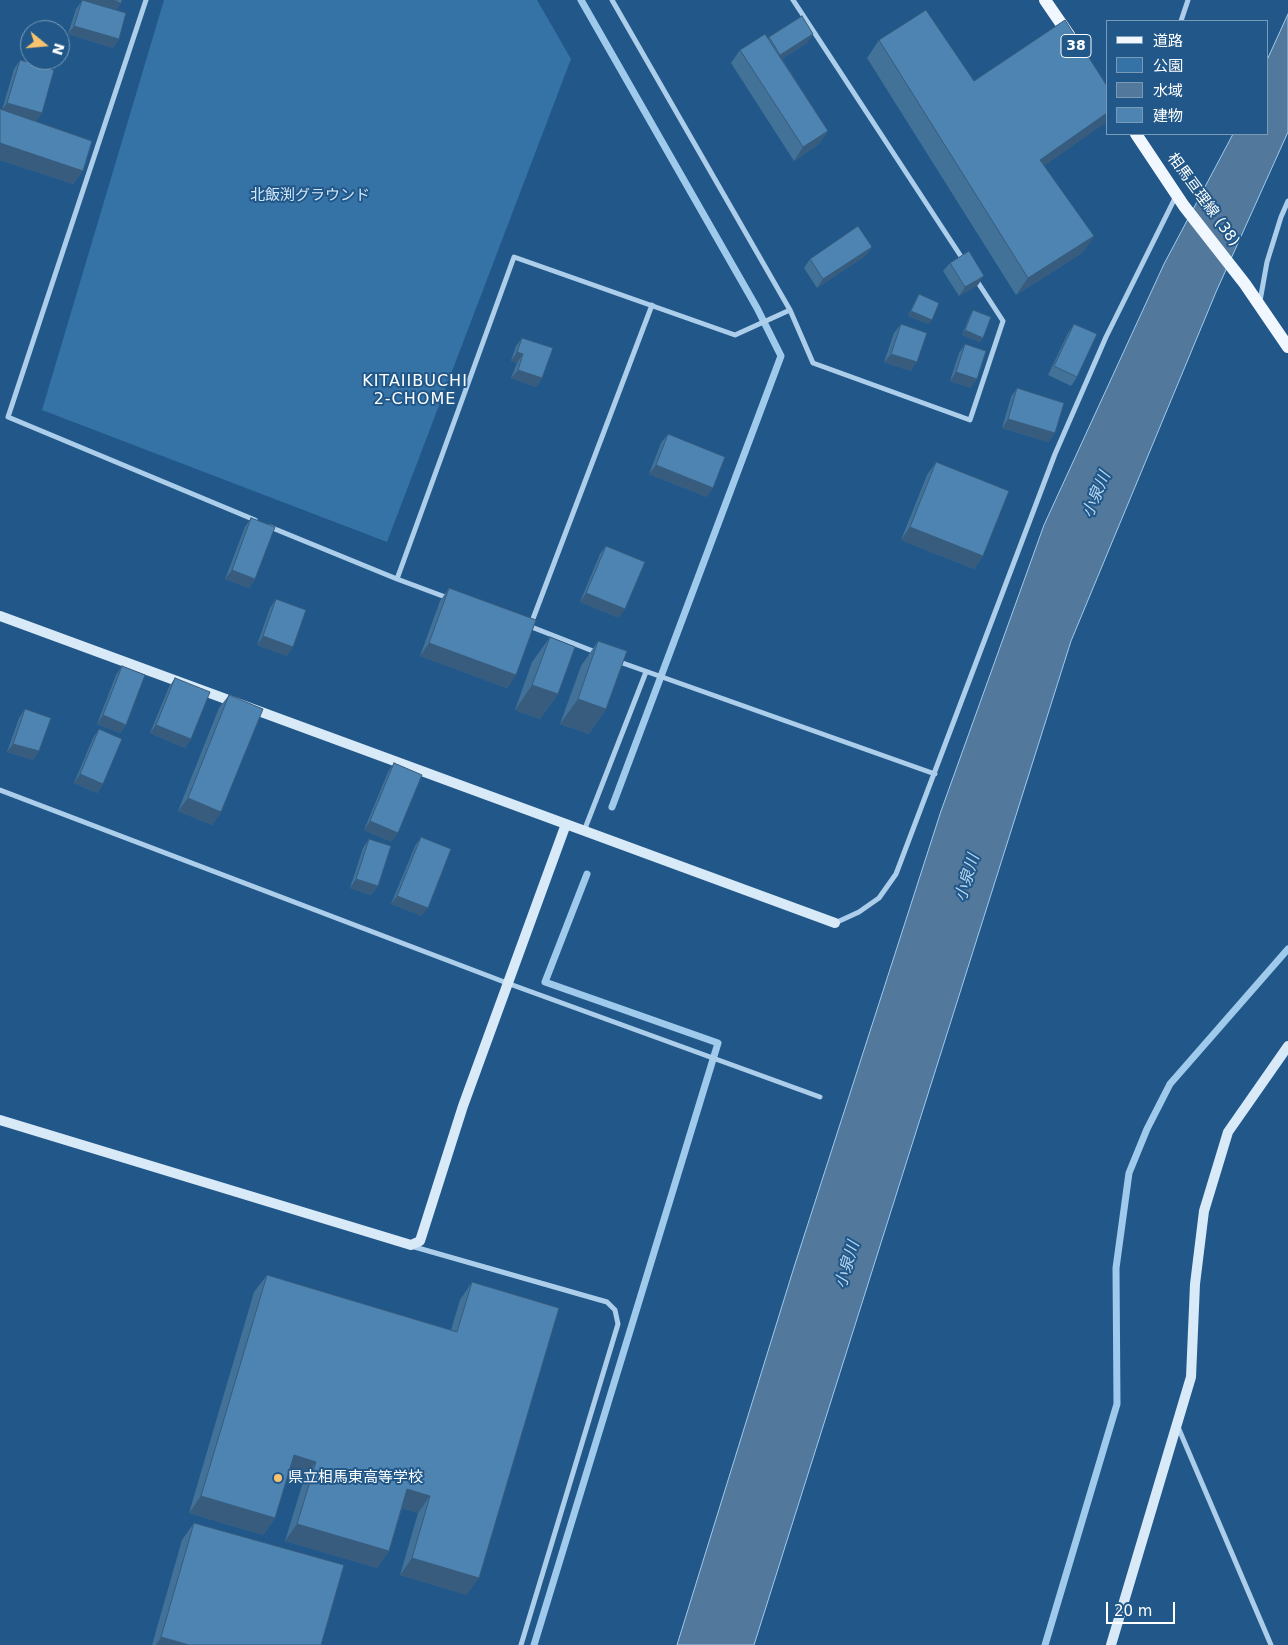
<!DOCTYPE html>
<html>
<head>
<meta charset="utf-8">
<style>
  body { margin:0 }
  #map { position:relative; width:1288px; height:1645px; overflow:hidden; background:#215889; font-family:"DejaVu Sans","Noto Sans JP",sans-serif }
  canvas { display:block }
  .legend { position:absolute; left:1106px; top:20px; width:162px; height:115px; box-sizing:border-box; background:#215889; border:1px solid #7a9bb8; margin:0; padding:6px 9px; list-style:none; font-size:15px; color:#fff }
  .legend li { display:flex; align-items:center; gap:10px; height:25px }
  .legend b { width:25px; border:1px solid #7a9bb8 }
  .north { position:absolute; left:20px; top:20px; width:50px; height:50px; box-sizing:border-box; background:#215889; border:1px solid #7a9bb8; border-radius:50%; rotate:107deg; font-size:14px; font-weight:700; line-height:20px; text-align:center; color:#fff }
  .north::after { content:''; display:block; margin:auto; width:18px; height:22px; background:#f7c36e; clip-path:polygon(50% 0,100% 100%,50% 72%,0 100%) }
  .scale { position:absolute; left:1106px; top:1602px; width:69px; height:22px; box-sizing:border-box; border:2px solid #fff; border-top:0; padding-left:6px; font-size:15px; line-height:18px; white-space:nowrap; color:#fff; -webkit-text-stroke:4px #215889; paint-order:stroke }
</style>
</head>
<body>
<div id="map">
<canvas width="1288" height="1645"></canvas>
<ul class="legend">
<li><b style="height:6px;background:#f1f7fe"></b>道路</li>
<li><b style="height:14px;background:#3572a6"></b>公園</li>
<li><b style="height:14px;background:#52789b"></b>水域</li>
<li><b style="height:14px;background:#4e84b2"></b>建物</li>
</ul>
<div class="north">N</div>
<div class="scale">20 m</div>
</div>
<script>
const context = document.querySelector('canvas').getContext('2d');
context.lineJoin = 'round';
function paint(path, color) { context.fillStyle = color; context.fill(path, 'evenodd'); }
const poly = rows => new Path2D(rows.map(r => 'M' + r).join(''));
function strokePath(path, color, width, dash) { context.strokeStyle = color; context.lineWidth = width; context.lineCap = dash ? 'butt' : 'round'; context.setLineDash(dash || []); context.stroke(path); }
function write(font, color, halo, rows, align = 'center') {
  context.font = font + ' "DejaVu Sans","Noto Sans JP",sans-serif'; context.lineWidth = 4; context.setLineDash([]); context.textBaseline = 'middle'; context.strokeStyle = halo; context.fillStyle = color; for (const [text, x, y, turn = 0] of rows) {
    context.save(); context.translate(x, y); context.rotate((+turn || 0) * Math.PI / 180); context.textAlign = isNaN(turn) ? turn : align; if (halo) context.strokeText(text, 0, 0); context.fillText(text, 0, 0); context.restore();
  }
}
const green = poly([
  [164,0,537,0,571,59,387,542,42,410]
]);
const water = poly([
  [1288,14,1288,132,1216,292,1071,641,754,1645,677,1645,795,1264,941,811,1044,525,1164,264,1233,134,1267,134,1267,60,1288,14]
]);
const stream = poly([
  [581,0,757,308,781,356,612,807],
  [534,1645,718,1043,545,982,587,874],
  [1045,1645,1117,1404,1116,1268,1129,1173,1147,1129,1170,1084,1288,949]
]);
const street = poly([
  [146,0,8,417,255,520],
  [612,0,790,310,813,363,970,420,1003,321,975,278],
  [793,0,964,261],
  [1181,21,1188,0],
  [1260,301,1267,262,1281,217,1288,201],
  [270,527,397,579,448,598],
  [397,579,514,257,735,335,790,310],
  [531,624,652,305],
  [529,626,598,653],
  [617,661,935,774],
  [0,790,507,983,820,1097],
  [584,831,646,672],
  [835,923,859,912,879,898,896,874,1055,454,1106,337,1176,196],
  [411,1246,607,1302,615,1310,618,1324,521,1645],
  [1178,1427,1271,1645]
]);
const secondary = poly([
  [0,616,835,923],
  [0,1120,411,1245,420,1241,463,1106,566,824],
  [1111,1645,1191,1377,1195,1284,1204,1211,1228,1132,1288,1046]
]);
const primary = poly([
  [1045,0,1069,35],
  [1136,134,1184,206,1245,284,1288,347]
]);
const wall = poly([
  [82,1,121,3,116,10,119,39,113,48,68,34,76,9],
  [813,34,807,43,782,59,828,131,819,144,794,161,731,63,740,50,768,39,769,37],
  [879,40,974,81,1044,166,1094,236,1082,253,1016,295,867,58],
  [20,60,36,121,83,171,73,184,0,160,0,109,2,110,14,69],
  [872,247,865,256,817,288,804,268,810,259],
  [950,263,978,285,959,296,943,271],
  [919,294,929,324,908,316,916,299],
  [973,310,983,338,980,342,962,335,970,315],
  [901,324,911,371,884,362,894,333],
  [1074,324,1077,377,1071,386,1048,375,1068,333],
  [522,338,542,378,536,387,511,378,517,363,511,361,516,346],
  [965,344,971,388,950,381,959,353],
  [1017,388,1055,433,1048,442,1002,428,1011,397],
  [668,434,707,497,649,474,661,443],
  [936,462,983,556,974,569,901,540,927,475],
  [251,518,255,579,249,588,225,579,245,527],
  [606,546,619,618,580,602,600,554],
  [449,588,516,675,507,688,420,656,440,601],
  [276,599,287,656,257,645,270,608],
  [550,637,558,694,540,719,515,710,532,662],
  [598,641,606,709,589,734,560,724,581,666],
  [122,666,126,725,120,733,97,724,116,675],
  [175,678,191,739,185,748,150,733,169,687],
  [229,695,221,812,212,825,178,811,219,708],
  [25,709,33,760,7,752,19,718],
  [99,729,103,784,97,793,74,783,93,738],
  [394,763,392,842,364,830,388,772],
  [421,837,422,916,391,904,415,846],
  [369,839,378,886,371,895,350,888,363,848],
  [267,1275,451,1330,460,1300,472,1282,467,1595,400,1575,418,1513,402,1508,389,1551,377,1568,285,1541,304,1479,288,1474,275,1518,263,1535,189,1513,254,1292],
  [194,1523,321,1645,152,1645,182,1540]
]);
const shadedWall = poly([
  [80,0,112,0,121,3,114,12],
  [74,26,119,39,113,48,68,34],
  [813,34,807,43,774,64,780,55],
  [7,103,42,113,36,122,1,111],
  [1107,113,1107,122,1027,178,1040,160],
  [828,131,819,144,794,161,803,147],
  [0,143,83,171,73,184,0,160],
  [1094,236,1082,253,1016,295,1028,278],
  [872,247,865,256,817,288,823,279],
  [984,276,978,285,959,296,965,287],
  [911,311,932,320,929,324,908,316],
  [965,330,983,338,980,342,962,335],
  [517,352,523,354,517,363,511,361],
  [891,354,917,362,911,371,884,362],
  [518,370,542,378,536,387,511,378],
  [956,372,977,379,971,388,950,381],
  [1008,419,1055,433,1048,442,1002,428],
  [656,465,713,488,707,497,649,474],
  [910,527,983,556,974,569,901,540],
  [232,570,255,579,249,588,225,579],
  [586,593,625,609,619,618,580,602],
  [263,636,293,647,287,656,257,645],
  [429,643,516,675,507,688,420,656],
  [532,685,558,694,540,719,515,710],
  [578,699,606,709,589,734,560,724],
  [103,715,126,725,120,733,97,724],
  [156,725,191,739,185,748,150,733],
  [13,744,39,751,33,760,7,752],
  [80,774,103,784,97,793,74,783],
  [188,798,221,812,212,825,178,811],
  [370,821,398,833,392,842,364,830],
  [356,879,378,886,371,895,350,888],
  [397,896,428,908,422,916,391,904],
  [294,1455,316,1462,304,1479,282,1472],
  [407,1489,430,1496,418,1513,395,1506],
  [201,1496,275,1518,263,1535,189,1513],
  [297,1524,389,1551,377,1568,285,1541],
  [412,1558,479,1578,467,1595,400,1575],
  [161,1637,189,1645,156,1645]
]);
const building = poly([
  [82,0,126,13,119,39,74,26,82,0],
  [112,0,122,0,121,3,112,0],
  [926,10,974,81,1065,20,1107,86,1107,113,1040,160,1094,236,1028,278,879,40,926,10],
  [802,16,813,34,780,55,769,37,802,16],
  [765,34,828,131,803,147,740,50,765,34],
  [20,60,54,70,42,113,7,103,20,60],
  [0,109,92,141,83,171,0,143,0,109],
  [858,226,872,247,823,279,810,259,858,226],
  [969,251,984,276,965,287,950,263,969,251],
  [919,294,939,303,932,320,911,311,919,294],
  [973,310,991,317,983,338,965,330,973,310],
  [901,324,927,333,917,362,891,354,901,324],
  [1074,324,1097,334,1077,377,1054,366,1074,324],
  [522,338,553,348,542,378,518,370,523,354,517,352,522,338],
  [965,344,986,351,977,379,956,372,965,344],
  [1017,388,1064,403,1055,433,1008,419,1017,388],
  [668,434,725,457,713,488,656,465,668,434],
  [936,462,1009,491,983,556,910,527,936,462],
  [251,518,275,527,255,579,232,570,251,518],
  [606,546,645,562,625,609,586,593,606,546],
  [449,588,536,620,516,675,429,643,449,588],
  [276,599,306,610,293,647,263,636,276,599],
  [550,637,575,647,558,694,532,685,550,637],
  [598,641,627,651,606,709,578,699,598,641],
  [122,666,145,675,126,725,103,715,122,666],
  [175,678,210,692,191,739,156,725,175,678],
  [229,695,263,709,221,812,188,798,229,695],
  [25,709,51,718,39,751,13,744,25,709],
  [99,729,122,739,103,784,80,774,99,729],
  [394,763,422,775,398,833,370,821,394,763],
  [421,837,451,849,428,908,397,896,421,837],
  [369,839,391,846,378,886,356,879,369,839],
  [267,1275,457,1332,472,1282,559,1308,479,1578,412,1558,430,1496,407,1489,389,1551,297,1524,316,1462,294,1455,275,1518,201,1496,267,1275],
  [194,1523,344,1565,321,1645,189,1645,161,1637,194,1523]
]);
const markers = [
  [278,1478,5,"#f7c36e"]
];
const shields = [
  [1076,46,30]
];
const shieldNames = [
  ["38",1076,46]
];
const parkNames = [
  ["北飯渕グラウンド",310,196]
];
const streetNames = [
  ["相馬亘理線 (38)",1203,200,54]
];
const poiNames = [
  ["県立相馬東高等学校",288,1478]
];
const neighbourhoodNames = [
  ["KITAIIBUCHI",415,382],
  ["2-CHOME",415,400]
];
const waterNames = [
  ["小泉川",1097,495,-67],
  ["小泉川",968,878,-73],
  ["小泉川",848,1265,-73]
];
paint(green, '#3572a6');
paint(water, '#52789b');
strokePath(water, '#a0caec', 1);
strokePath(stream, '#a0caec', 7);
strokePath(street, '#adceea', 5);
strokePath(secondary, '#d8e9f8', 10);
strokePath(primary, '#f1f7fe', 12);
paint(wall, '#437299');
paint(shadedWall, '#375c7d');
paint(building, '#4e84b2');
strokePath(building, '#375c7d', 1);
for (const [x, y, r, color] of markers) { const dot = new Path2D(); dot.arc(x, y, r, 0, 2 * Math.PI); context.fillStyle = color; context.fill(dot); strokePath(dot, '#215889', 2); }
for (const [x, y, w] of shields) { const box = new Path2D(); box.roundRect(x - w / 2, y - 11.5, w, 23, 4); context.fillStyle = '#215889'; context.fill(box); strokePath(box, '#fff', 1); }
write('bold 14px', '#fff', null, shieldNames);
write('15px', '#d1e6f8', '#215889', parkNames);
write('15px', '#fff', '#215889', streetNames);
write('15px', '#fff', '#215889', poiNames, 'left');
context.letterSpacing = '1px';
write('16px', '#fff', '#215889', neighbourhoodNames);
context.letterSpacing = '0px';
write('italic 16px', '#b8d8f2', '#215889', waterNames);
</script>
</body>
</html>
